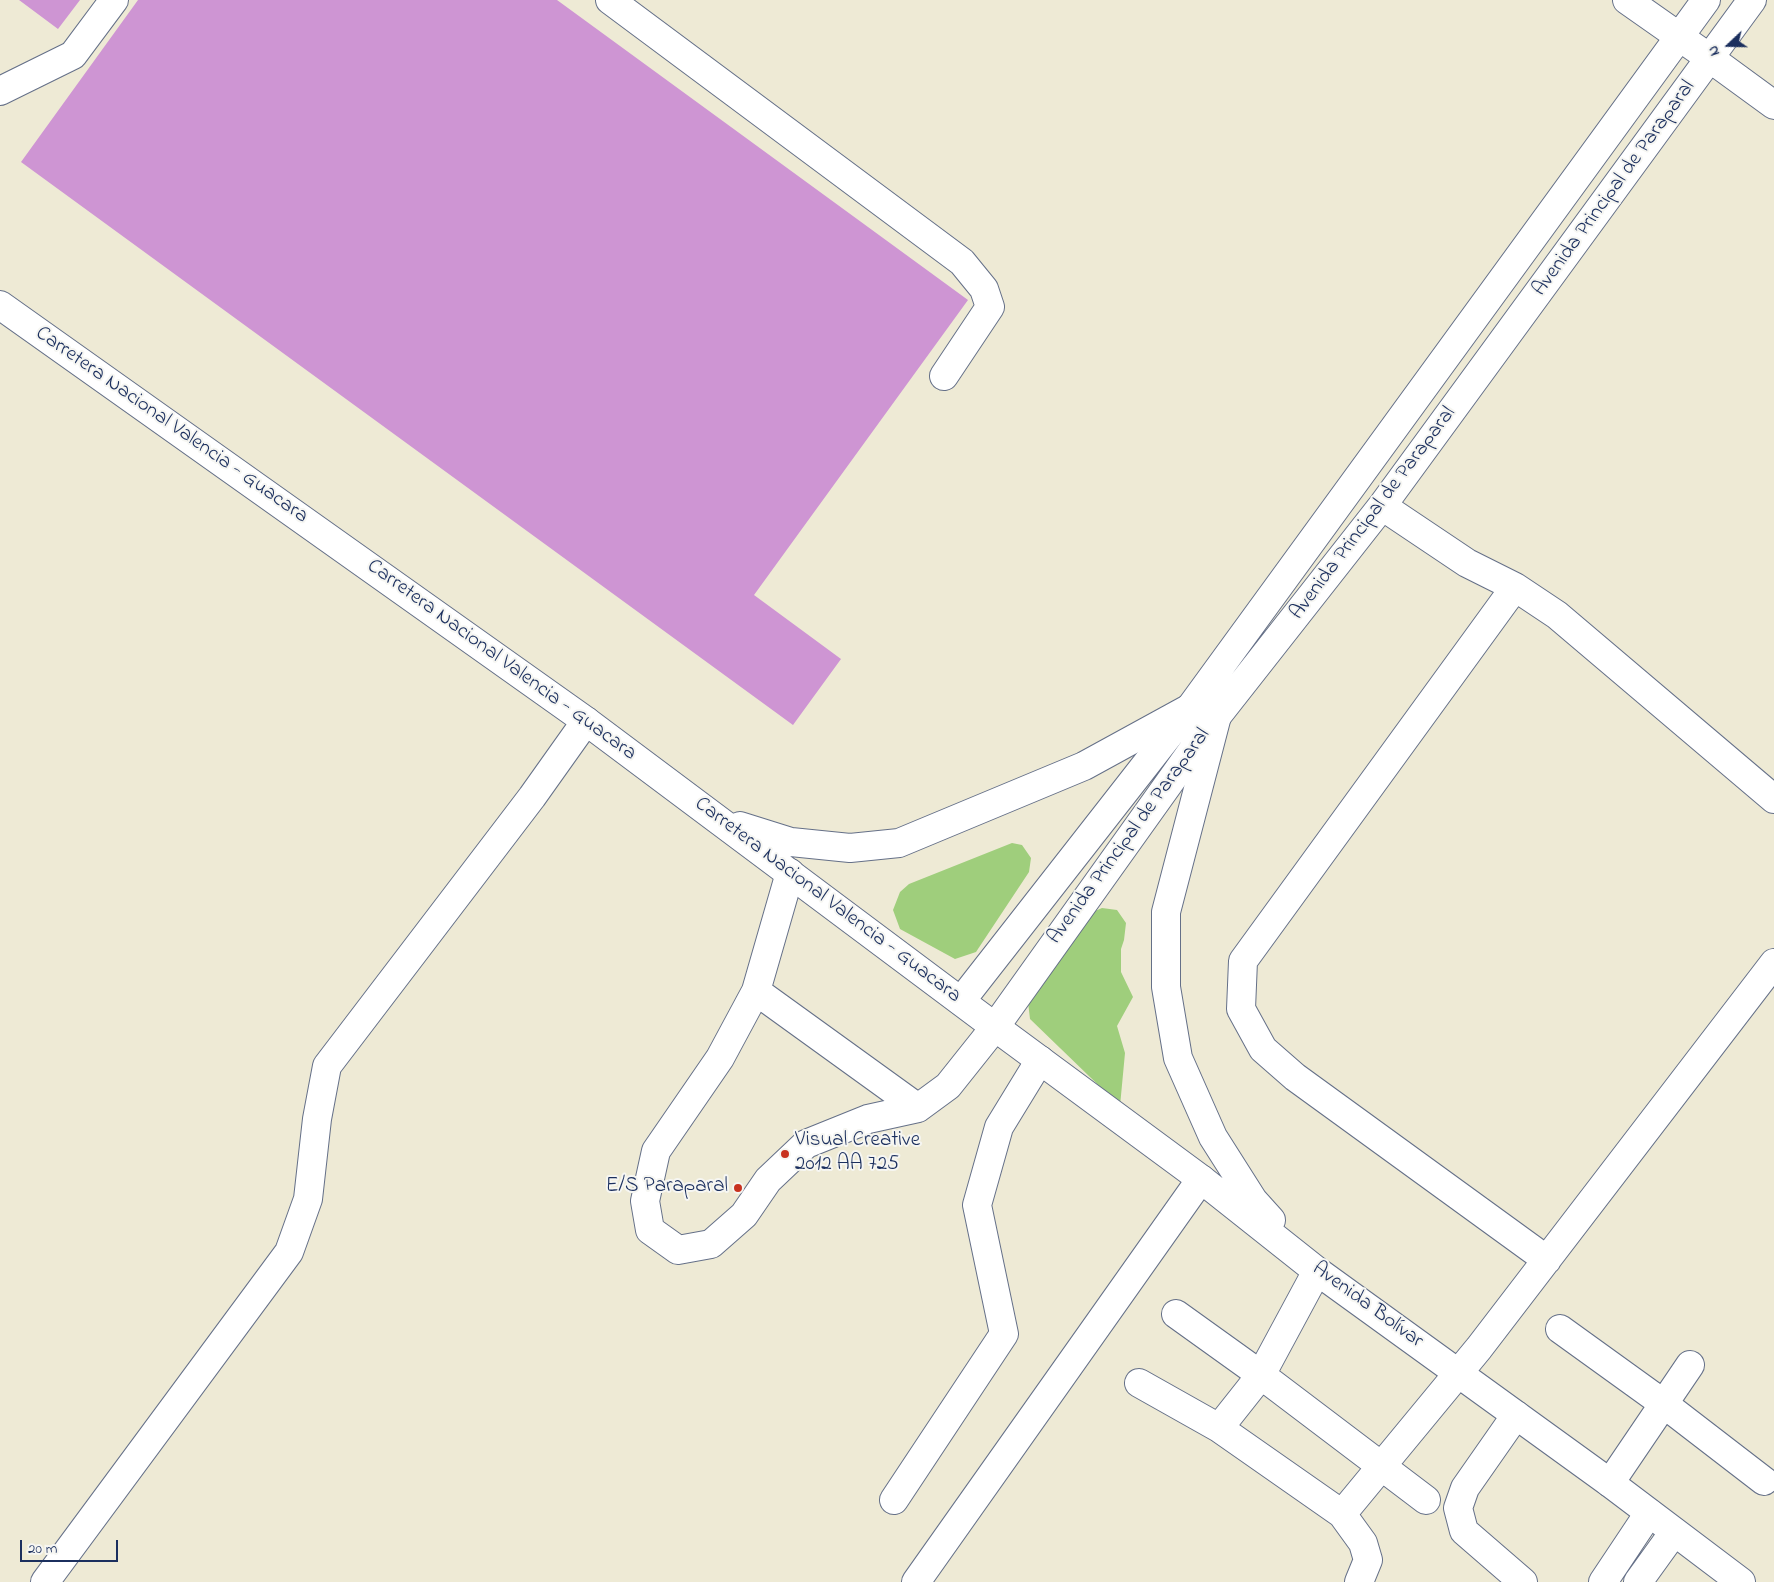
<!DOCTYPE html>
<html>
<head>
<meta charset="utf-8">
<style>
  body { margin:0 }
  #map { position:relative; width:1774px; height:1582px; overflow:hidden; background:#eeead5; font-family:"Indie Flower",sans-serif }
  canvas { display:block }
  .north { position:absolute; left:1704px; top:20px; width:50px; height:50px; -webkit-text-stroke:4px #f6f6f2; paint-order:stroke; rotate:249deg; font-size:14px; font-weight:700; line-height:20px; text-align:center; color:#1b2f5e }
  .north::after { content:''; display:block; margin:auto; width:18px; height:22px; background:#1b2f5e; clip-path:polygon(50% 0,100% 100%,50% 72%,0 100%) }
  .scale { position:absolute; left:20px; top:1540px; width:98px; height:22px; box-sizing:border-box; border:2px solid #1b2f5e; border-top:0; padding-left:6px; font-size:15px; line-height:18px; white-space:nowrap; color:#1b2f5e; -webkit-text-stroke:4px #f6f6f2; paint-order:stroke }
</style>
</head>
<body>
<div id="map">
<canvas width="1774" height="1582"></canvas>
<div class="north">N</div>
<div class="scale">20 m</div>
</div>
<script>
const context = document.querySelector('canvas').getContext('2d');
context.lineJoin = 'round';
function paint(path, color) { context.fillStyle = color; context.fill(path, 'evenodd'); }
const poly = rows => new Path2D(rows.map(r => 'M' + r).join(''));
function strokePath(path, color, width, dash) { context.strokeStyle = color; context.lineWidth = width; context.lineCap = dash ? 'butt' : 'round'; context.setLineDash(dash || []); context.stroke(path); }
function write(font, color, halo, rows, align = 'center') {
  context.font = font + ' "Indie Flower",sans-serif'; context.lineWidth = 4; context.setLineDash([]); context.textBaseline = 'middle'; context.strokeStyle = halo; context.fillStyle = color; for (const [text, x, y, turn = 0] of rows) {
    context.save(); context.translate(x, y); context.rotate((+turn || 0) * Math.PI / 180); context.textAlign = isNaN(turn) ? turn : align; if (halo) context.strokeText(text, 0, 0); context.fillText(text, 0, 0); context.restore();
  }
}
const green = poly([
  [1012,843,1022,845,1031,858,1029,872,976,952,955,959,900,929,893,910,900,892,909,884],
  [1102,908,1117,910,1126,923,1124,940,1121,949,1121,972,1133,997,1117,1026,1125,1053,1120,1106,1030,1019,1028,1002,1088,914]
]);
const building = poly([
  [19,0,80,0,58,29],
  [138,0,557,0,968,300,754,595,841,659,793,725,21,162]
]);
const minor = poly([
  [610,0,962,262,984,289,990,307,944,376],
  [1627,0,1711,59,1774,105],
  [0,91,73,55,114,0],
  [1382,506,1467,563,1515,587,1557,615,1774,799],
  [1515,587,1243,961,1241,1009,1263,1049,1295,1077,1547,1260],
  [790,873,756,991,720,1058,656,1151,645,1201,650,1230,678,1250,711,1244,744,1215,768,1180,806,1144,868,1119,918,1108,948,1086,995,1027,1217,716,1382,506,1752,0],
  [756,991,918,1108],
  [961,1001,1190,708,1706,0],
  [1176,1314,1261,1375,1426,1500],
  [1560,1329,1664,1404,1764,1481],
  [1139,1383,1219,1428,1342,1514,1363,1543,1368,1560,1359,1582],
  [1516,1415,1465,1488,1458,1508,1464,1531,1523,1582],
  [1219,1428,1261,1375,1317,1271],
  [1610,1483,1690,1365],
  [894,1500,1004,1334,977,1205,999,1127,1040,1060],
  [1342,1514,1479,1348,1774,963],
  [45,1582,289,1252,308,1199,317,1119,327,1066,532,797,586,721],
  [916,1582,1201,1179],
  [1603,1582,1649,1513],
  [1638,1582,1674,1532]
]);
const major = poly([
  [0,305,586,721,995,1027,1201,1179,1317,1271,1610,1483,1741,1582],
  [1217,716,1166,912,1166,987,1178,1058,1213,1137,1253,1200,1271,1220],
  [740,826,791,842,850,848,899,843,1084,766,1190,708]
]);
const markers = [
  [785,1154,5,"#c8321e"],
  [738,1188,5,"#c8321e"]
];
const streetNames = [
  ["Avenida Principal de Paraparal",1615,189,-54],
  ["Carretera Nacional Valencia - Guacara",171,426,35],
  ["Avenida Principal de Paraparal",1374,514,-53],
  ["Carretera Nacional Valencia - Guacara",501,661,36],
  ["Avenida Principal de Paraparal",1130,837,-54],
  ["Carretera Nacional Valencia - Guacara",827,901,37],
  ["Avenida Bolívar",1367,1306,36]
];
const poiNames = [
  ["Visual Creative",795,1142],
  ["2012 AA 725",795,1166],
  ["E/S Paraparal",728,1188,"right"]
];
paint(green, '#9fce7c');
paint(building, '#ce95d3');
strokePath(minor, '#657088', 30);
strokePath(major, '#657088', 30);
strokePath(minor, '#fff', 28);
strokePath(major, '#fff', 28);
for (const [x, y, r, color] of markers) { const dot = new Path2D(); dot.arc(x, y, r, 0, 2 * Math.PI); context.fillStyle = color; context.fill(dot); strokePath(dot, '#f6f6f2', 2); }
write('21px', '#1b2f5e', '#f6f6f2', streetNames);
write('21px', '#1b2f5e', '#f6f6f2', poiNames, 'left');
</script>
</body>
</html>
